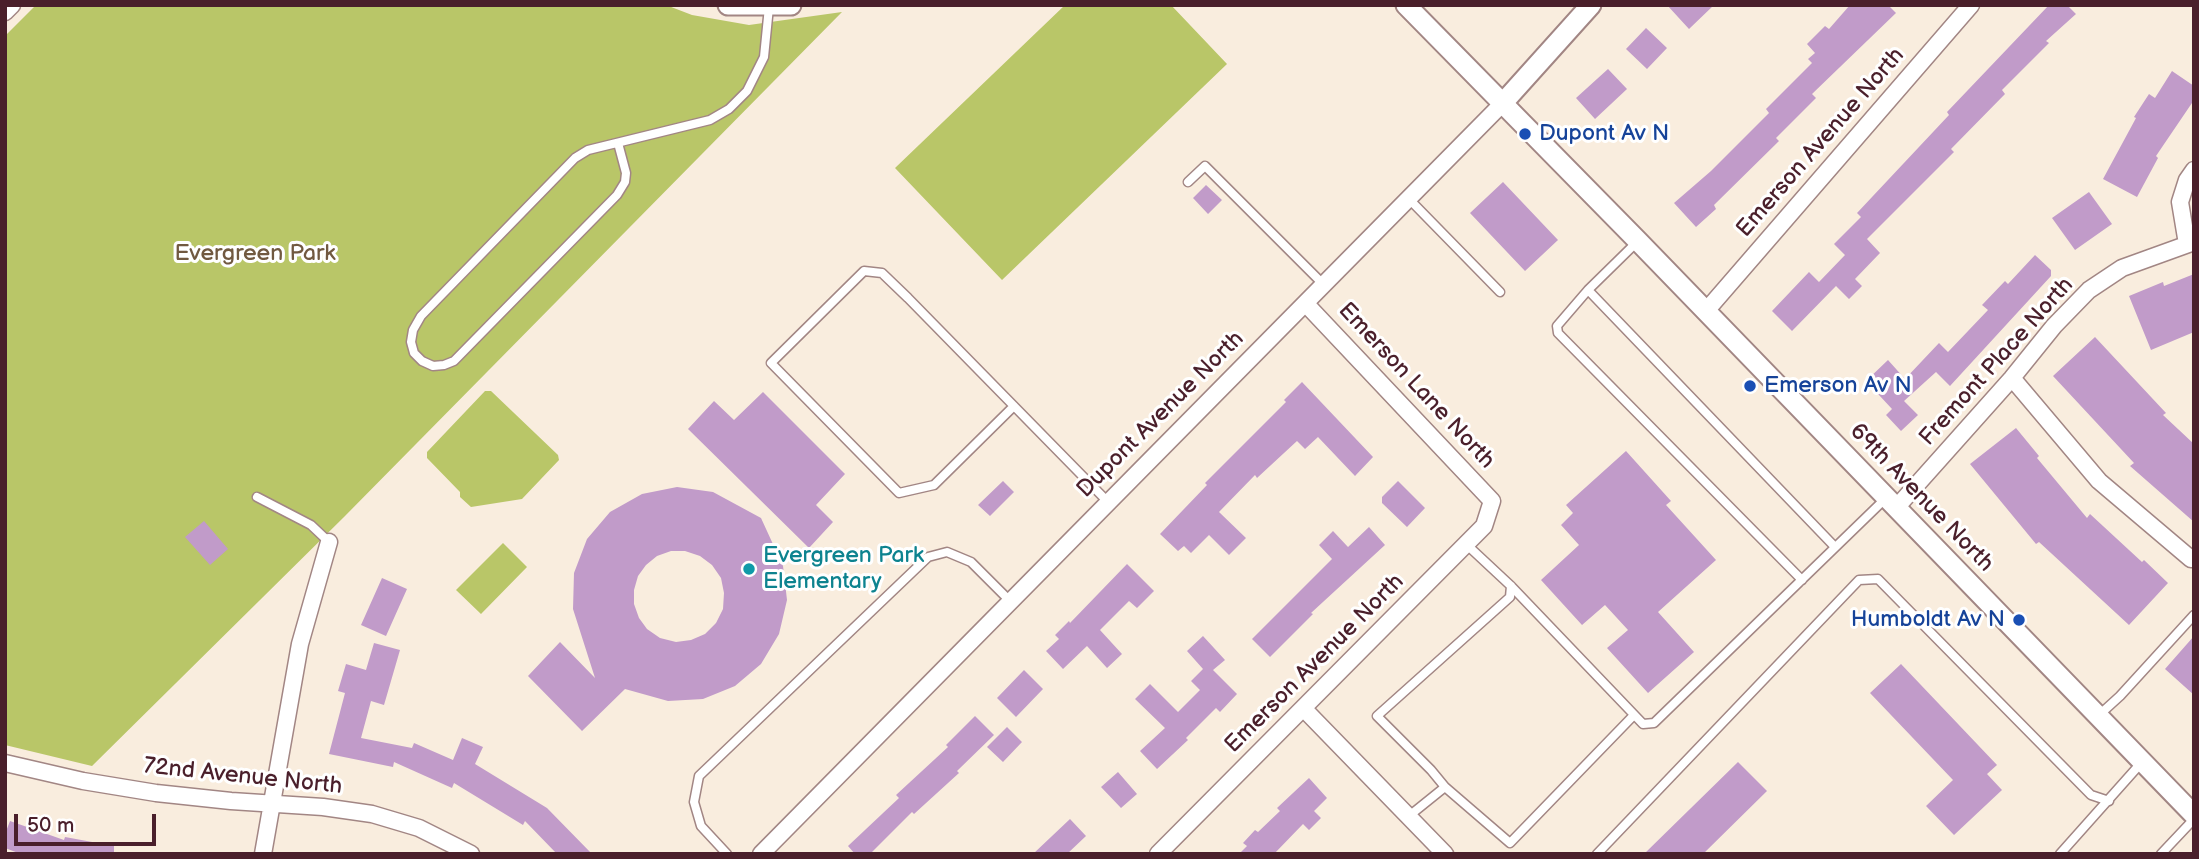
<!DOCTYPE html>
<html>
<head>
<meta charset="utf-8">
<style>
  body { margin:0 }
  #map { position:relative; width:2199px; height:859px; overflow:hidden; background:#f9edde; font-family:"Balsamiq Sans",sans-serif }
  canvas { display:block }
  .frame { position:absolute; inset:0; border:7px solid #4a1f2b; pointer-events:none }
  .scale { position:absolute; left:14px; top:814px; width:142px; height:32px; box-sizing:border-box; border:4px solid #4a1f2b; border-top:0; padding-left:9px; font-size:21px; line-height:24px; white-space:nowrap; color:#4a1f2b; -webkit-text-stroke:5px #fff; paint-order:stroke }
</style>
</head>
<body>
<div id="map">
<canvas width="2199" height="859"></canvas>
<div class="frame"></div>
<div class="scale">50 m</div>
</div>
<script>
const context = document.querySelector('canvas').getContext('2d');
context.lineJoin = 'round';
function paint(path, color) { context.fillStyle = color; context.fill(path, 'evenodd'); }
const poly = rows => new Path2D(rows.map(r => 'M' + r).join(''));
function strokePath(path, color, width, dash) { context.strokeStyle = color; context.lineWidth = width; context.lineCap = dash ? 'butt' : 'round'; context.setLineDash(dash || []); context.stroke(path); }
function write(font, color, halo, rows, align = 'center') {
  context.font = font + ' "Balsamiq Sans",sans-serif'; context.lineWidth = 6; context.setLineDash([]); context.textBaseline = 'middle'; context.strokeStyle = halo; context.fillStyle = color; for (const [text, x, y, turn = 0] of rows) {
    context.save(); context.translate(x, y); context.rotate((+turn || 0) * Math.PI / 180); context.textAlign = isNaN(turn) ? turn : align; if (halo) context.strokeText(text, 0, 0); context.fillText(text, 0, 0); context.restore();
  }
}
const green = poly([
  [36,5,666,5,692,15,749,25,842,12,344,517,92,766,5,745,5,36],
  [1065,5,1171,5,1227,64,1002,280,895,168],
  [485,391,491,391,558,455,559,460,522,499,471,507,460,497,460,492,427,458,427,452],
  [503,543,527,567,481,614,456,590]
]);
const building = poly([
  [1667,5,1714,5,1689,29],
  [1850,5,1888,5,1896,13,1812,94,1816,98,1776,138,1779,141,1714,205,1716,209,1696,227,1674,203,1711,171,1769,113,1766,109,1812,63,1808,59,1815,53,1807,44,1825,26,1829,29],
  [2049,5,2067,5,2076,14,2046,41,2049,43,2002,90,2005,94,1951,149,1954,152,1867,239,1880,253,1855,279,1862,286,1849,299,1836,286,1792,331,1772,311,1809,272,1819,282,1845,255,1834,244,1861,217,1857,213,1949,115,1947,112],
  [1646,28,1667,48,1647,69,1626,49],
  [1608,69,1627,89,1595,119,1576,98],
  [2172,71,2194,86,2194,100,2156,156,2158,158,2137,197,2103,179,2136,118,2134,117,2149,94,2155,98],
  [1503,182,1558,240,1525,271,1470,213],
  [1206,185,1222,200,1208,214,1193,198],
  [2089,192,2112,224,2075,250,2052,218],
  [2035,255,2051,270,2051,276,1950,386,1936,372,1904,401,1918,415,1901,431,1886,415,1892,409,1866,381,1888,360,1905,379,1939,343,1948,352,1988,310,1982,305,2005,281,2008,284],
  [2194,274,2194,332,2151,350,2129,296,2163,282,2164,286],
  [2095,337,2166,413,2163,415,2194,444,2194,522,2130,466,2134,463,2053,376],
  [1302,382,1373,457,1355,476,1318,437,1305,449,1297,441,1257,478,1255,475,1219,512,1246,538,1229,555,1209,535,1191,553,1184,546,1178,551,1160,534,1207,485,1205,483,1286,402,1284,400],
  [763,392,845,474,816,505,833,522,809,548,688,429,714,401,734,420],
  [2016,428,2039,456,2037,458,2087,518,2090,514,2142,562,2144,560,2168,583,2129,625,2039,542,2036,544,1970,464],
  [1626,451,1671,501,1666,505,1716,560,1658,612,1694,652,1648,693,1607,648,1628,630,1605,605,1582,625,1541,580,1579,545,1561,525,1573,513,1566,505],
  [1003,481,1014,492,990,516,978,505],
  [1398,481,1425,508,1407,527,1382,503,1382,497],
  [677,487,713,492,761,518,783,566,787,600,779,634,761,664,735,686,703,699,668,701,625,689,582,731,528,676,560,642,595,678,573,609,574,573,587,539,610,512,642,494],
  [671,551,685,551,700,556,712,565,721,578,724,593,723,609,716,623,705,634,691,640,676,642,660,638,647,629,639,618,634,604,634,590,638,576,646,565,657,556],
  [204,521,228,549,210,565,185,537],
  [1369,527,1385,545,1311,613,1313,614,1270,657,1252,639,1332,559,1319,545,1333,531,1348,547],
  [1127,564,1154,591,1137,608,1129,601,1100,630,1122,654,1107,668,1087,646,1063,669,1046,651,1059,639,1055,635,1069,621,1070,623],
  [382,578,407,589,386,636,361,625],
  [1203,636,1225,660,1213,670,1237,694,1220,712,1216,708,1186,738,1188,740,1157,769,1140,751,1165,728,1135,699,1150,684,1178,712,1200,690,1191,681,1203,669,1187,651],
  [2194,636,2194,695,2165,669],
  [374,643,400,650,384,705,371,701,361,738,412,748,414,743,453,760,462,738,483,747,475,764,547,808,592,854,557,854,525,821,523,825,454,783,452,788,394,762,393,767,329,754,345,693,338,691,346,664,366,670],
  [1901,664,1997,765,1987,774,2002,790,1954,835,1926,806,1953,780,1870,693],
  [1024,670,1043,689,1016,717,997,698],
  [975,716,994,735,957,771,959,773,914,814,912,812,870,854,855,854,848,846,899,798,896,795,948,747,946,745],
  [1007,727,1022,742,1003,762,987,747],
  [1738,762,1767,791,1703,854,1644,854],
  [1118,772,1137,794,1121,808,1101,787],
  [1309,778,1327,798,1314,811,1321,818,1309,830,1303,824,1274,854,1239,854,1247,846,1243,843,1255,830,1258,832,1280,811,1277,808],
  [1070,819,1086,836,1067,854,1033,854],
  [10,821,64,840,65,837,114,846,114,854,21,854,5,848,5,834]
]);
const service = poly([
  [618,143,626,173,625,182,617,195,454,361,444,365,433,366,422,361,414,353,411,342,413,330,421,316,575,158,588,150,710,120,729,109,747,91,764,57,769,7],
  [1188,182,1205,166,1324,285],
  [1409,199,1500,292],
  [1638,241,1588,290,1835,547],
  [1588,290,1557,326,1558,333,1802,580],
  [1014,406,934,485,899,493,771,363,864,271,882,273,908,298,1109,503],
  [257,497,311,525,329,542],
  [1466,544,1511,586,1643,724,1654,723,1885,499],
  [1511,586,1510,597,1377,716,1431,770,1445,787,1510,843,1634,715],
  [2098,716,2120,696,2194,615],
  [1409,816,1445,787],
  [727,854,701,826,694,802,699,776,928,557,947,552,971,562,1011,602],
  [1597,854,1859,580,1878,579,2091,795,2109,801],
  [2060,854,2142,762],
  [2161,854,2194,819]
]);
const minor = poly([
  [5,12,12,5],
  [2187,244,2180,202,2187,180,2194,170],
  [1706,311,1971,5],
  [2012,378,2099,481,2191,559],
  [1896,508,2012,378,2054,326,2089,290,2122,268,2194,242],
  [1303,708,1445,854],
  [5,763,83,781,156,793,231,801,323,807,372,814,419,828,471,854],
  [263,854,300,644,329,542],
  [761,854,1502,104],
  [1158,854,1484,526,1492,501,1306,304]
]);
const tertiary = poly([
  [728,5,791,5],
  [1406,5,1638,241,2194,815],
  [1502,104,1591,5]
]);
const markers = [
  [1525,134,7,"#1a4fb4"],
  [1750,386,7,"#1a4fb4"],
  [749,569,7,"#0f9aa8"],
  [2019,620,7,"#1a4fb4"]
];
const transitNames = [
  ["Dupont Av N",1539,134],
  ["Emerson Av N",1764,386],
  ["Humboldt Av N",2005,620,"right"]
];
const streetNames = [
  ["Emerson Avenue North",1821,143,-49],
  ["Fremont Place North",1997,362,-48],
  ["Emerson Lane North",1416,386,47],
  ["Dupont Avenue North",1161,415,-45],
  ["69th Avenue North",1921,498,46],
  ["Emerson Avenue North",1315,664,-45],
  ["72nd Avenue North",243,777,6]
];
const parkNames = [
  ["Evergreen Park",255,254]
];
const cultureNames = [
  ["Evergreen Park",763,556],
  ["Elementary",763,582]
];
paint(green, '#b9c668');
paint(building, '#c19bc9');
strokePath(service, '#a28684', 11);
strokePath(minor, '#a28684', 19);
strokePath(tertiary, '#a28684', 23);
strokePath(service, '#fff', 8);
strokePath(minor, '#fff', 16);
strokePath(tertiary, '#fff', 19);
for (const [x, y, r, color] of markers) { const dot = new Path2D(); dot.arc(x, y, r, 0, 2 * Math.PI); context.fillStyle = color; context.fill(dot); strokePath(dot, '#fff', 2.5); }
write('23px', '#164399', '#fff', transitNames, 'left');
write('23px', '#4a1f2b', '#fff', streetNames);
write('23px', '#715940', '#fff', parkNames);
write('23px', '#0d838f', '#fff', cultureNames, 'left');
</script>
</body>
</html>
